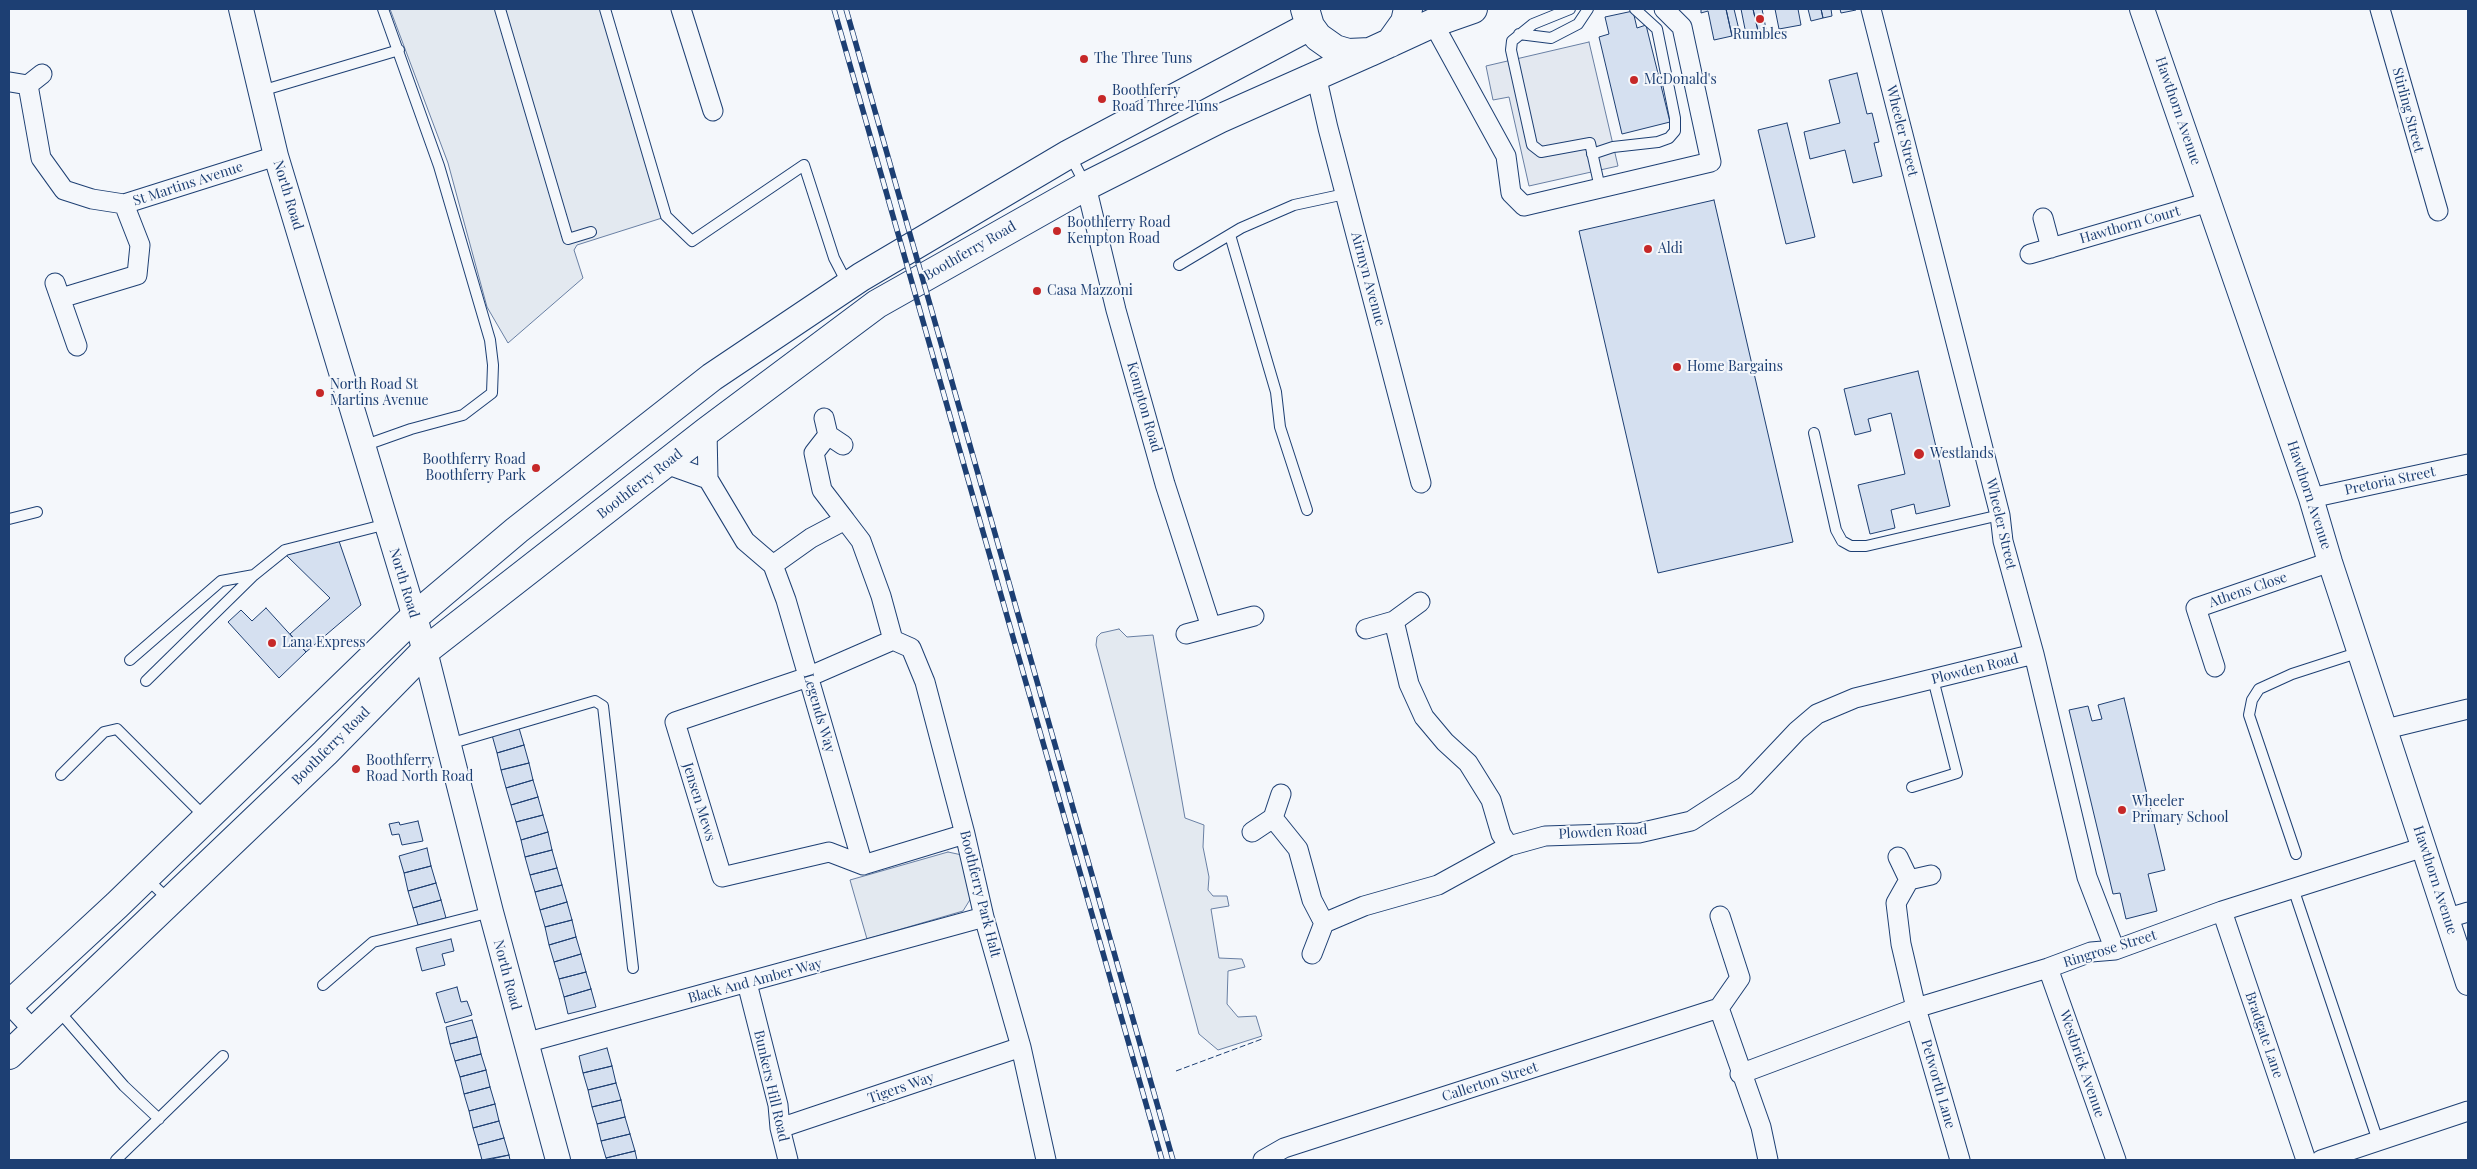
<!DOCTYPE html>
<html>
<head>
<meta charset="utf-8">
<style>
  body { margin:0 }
  #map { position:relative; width:2477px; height:1169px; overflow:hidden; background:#f4f7fb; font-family:"Playfair Display",serif }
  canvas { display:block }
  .frame { position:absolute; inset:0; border:10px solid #1d3f73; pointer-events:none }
</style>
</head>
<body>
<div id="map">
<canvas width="2477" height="1169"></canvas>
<div class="frame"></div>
</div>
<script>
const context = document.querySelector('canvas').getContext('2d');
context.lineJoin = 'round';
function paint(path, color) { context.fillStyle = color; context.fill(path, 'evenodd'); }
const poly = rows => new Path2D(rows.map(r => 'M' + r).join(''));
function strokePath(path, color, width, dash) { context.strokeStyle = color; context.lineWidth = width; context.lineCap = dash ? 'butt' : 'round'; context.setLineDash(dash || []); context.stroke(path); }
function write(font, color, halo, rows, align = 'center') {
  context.font = font + ' "Playfair Display",serif'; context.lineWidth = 4; context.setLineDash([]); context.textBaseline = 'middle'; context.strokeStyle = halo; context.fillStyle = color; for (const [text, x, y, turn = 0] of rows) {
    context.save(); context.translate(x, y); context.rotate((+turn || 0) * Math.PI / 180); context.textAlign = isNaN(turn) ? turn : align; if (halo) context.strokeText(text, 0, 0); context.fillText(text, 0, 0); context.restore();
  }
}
const green = poly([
  [390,9,601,9,662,218,577,245,574,250,583,278,508,343,487,307,448,163,390,9],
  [1119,629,1127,637,1153,635,1185,818,1204,825,1203,847,1209,877,1208,890,1213,896,1227,896,1229,906,1211,909,1219,958,1242,959,1245,967,1228,971,1227,1004,1238,1017,1256,1016,1262,1036,1218,1050,1199,1034,1096,645,1097,637,1101,633,1119,629],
  [948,852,962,855,971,898,963,911,867,939,850,880,948,852]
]);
const parking = poly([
  [1589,42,1618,166,1529,186,1509,97,1493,100,1486,66,1589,42]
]);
const building = poly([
  [1701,9,1726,9,1732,36,1714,40,1708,11,1701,13,1701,9],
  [1726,9,1734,9,1740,34,1732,36,1726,9],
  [1741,9,1753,9,1758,31,1746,34,1741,9],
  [1753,9,1762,9,1766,29,1758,31,1753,9],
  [1775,9,1798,9,1801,25,1779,29,1775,9],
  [1808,9,1821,9,1823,18,1811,21,1808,9],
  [1821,9,1831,9,1832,16,1823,18,1821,9],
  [1840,9,1856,9,1856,10,1841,13,1840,9],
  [1633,11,1637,28,1646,25,1670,122,1622,134,1599,37,1609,34,1605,17,1633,11],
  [1857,73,1867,114,1872,113,1879,142,1874,143,1882,176,1853,183,1845,150,1810,159,1804,132,1840,123,1829,80,1857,73],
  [1787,123,1815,237,1786,244,1758,130,1787,123],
  [1714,200,1793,542,1658,573,1579,231,1714,200],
  [1918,371,1950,506,1916,514,1914,504,1891,510,1895,528,1870,534,1858,485,1905,474,1891,413,1868,419,1871,431,1855,435,1844,389,1918,371],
  [339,541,361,605,306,652,290,634,330,598,286,555,339,541],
  [266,608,306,652,279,678,228,622,241,610,252,621,266,608],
  [2124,698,2165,870,2148,874,2157,911,2126,919,2120,893,2113,894,2069,710,2088,706,2092,721,2102,719,2098,705,2124,698],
  [519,728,524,745,497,753,492,735,519,728],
  [524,745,529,763,501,770,497,753,524,745],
  [529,763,533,780,506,788,501,770,529,763],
  [533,780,538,797,511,805,506,788,533,780],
  [538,797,543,815,516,822,511,805,538,797],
  [543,815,548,832,521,840,516,822,543,815],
  [418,821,423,841,402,845,399,834,392,835,389,824,399,822,400,825,418,821],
  [548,832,552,850,525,857,521,840,548,832],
  [427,848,431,866,404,873,399,856,427,848],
  [552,850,557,868,530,875,525,857,552,850],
  [431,866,436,883,408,891,404,873,431,866],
  [557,868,562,885,535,892,530,875,557,868],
  [436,883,441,900,413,908,408,891,436,883],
  [562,885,567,902,540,910,535,892,562,885],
  [441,900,446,918,418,925,413,908,441,900],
  [567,902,572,920,545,927,540,910,567,902],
  [572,920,576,937,549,945,545,927,572,920],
  [576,937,581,954,554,962,549,945,576,937],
  [451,939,454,951,442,954,445,965,422,971,416,948,451,939],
  [581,954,586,972,559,979,554,962,581,954],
  [586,972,591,989,564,997,559,979,586,972],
  [457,987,461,1002,467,1001,472,1015,445,1023,436,993,457,987],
  [591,989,596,1007,568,1014,564,997,591,989],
  [472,1020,477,1037,450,1044,446,1027,472,1020],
  [477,1037,481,1054,455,1061,450,1044,477,1037],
  [607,1048,612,1066,583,1073,579,1056,607,1048],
  [481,1054,486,1070,460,1077,455,1061,481,1054],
  [612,1066,616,1083,588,1090,583,1073,612,1066],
  [486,1070,490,1087,464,1094,460,1077,486,1070],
  [616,1083,621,1100,592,1107,588,1090,616,1083],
  [490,1087,495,1104,469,1111,464,1094,490,1087],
  [621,1100,625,1117,597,1124,592,1107,621,1100],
  [495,1104,499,1121,473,1128,469,1111,495,1104],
  [625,1117,630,1134,601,1141,597,1124,625,1117],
  [499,1121,504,1138,478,1145,473,1128,499,1121],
  [630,1134,635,1151,606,1158,601,1141,630,1134],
  [504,1138,509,1155,482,1160,478,1145,504,1138],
  [635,1151,637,1160,607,1160,606,1158,635,1151],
  [509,1155,510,1160,487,1160,509,1155]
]);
const service = poly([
  [500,9,568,239,591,232],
  [605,9,666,216,692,241,804,165,834,258,848,285],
  [1570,9,1533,24,1512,41,1511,50,1532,145,1541,152,1590,143,1600,188],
  [1519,34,1551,38,1578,24,1588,9],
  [261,91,399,50],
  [1592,154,1613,147,1658,142,1669,138,1675,131,1675,118,1657,29,1635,9],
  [1070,155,1085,184],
  [1230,235,1276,392,1280,427,1307,510],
  [1179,265,1241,228,1294,205,1345,194],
  [1814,433,1836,530,1842,541,1851,546,1866,546,2000,515],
  [363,446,411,429,463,415,492,393,493,365,490,340,439,166,383,9],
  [9,519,37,512],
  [130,660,221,581,254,575],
  [146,681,254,575,285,550,387,524],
  [449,744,595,701,603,706,633,968],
  [61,775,104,732,117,729,205,817],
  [1912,787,1957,773,1933,679],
  [2296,854,2249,715,2252,700,2259,689,2292,674,2360,652],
  [146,878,170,901],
  [2293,888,2378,1141],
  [323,985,373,942,491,912],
  [58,1010,124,1086,159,1119],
  [116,1160,223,1056]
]);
const minor = poly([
  [681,9,713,111],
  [1871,9,2000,515,2003,541,2034,654,2087,877,2115,950],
  [2380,9,2438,211],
  [1433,23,1506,156,1511,193,1524,206,1711,162,1682,27,1664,9],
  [1316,75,1328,128,1421,483],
  [10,82,28,85,42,74],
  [28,85,41,158,64,190,92,199,124,204,276,156],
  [1086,186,1116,310,1165,484,1211,627],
  [2043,218,2051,248],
  [2030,254,2209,202],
  [55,283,77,346],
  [61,298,137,275,140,245,124,204],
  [824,418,828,435,843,445],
  [707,431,708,479,745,541,773,565,786,600,863,865,965,834],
  [828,435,814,453,822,490,845,520],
  [666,464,708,479],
  [2311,498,2468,464],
  [773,565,811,538,845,520,861,541,881,596,893,640,911,648,925,682,965,834,984,917,1021,1047,1046,1160],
  [1394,621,1409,684,1424,717,1445,742,1468,763,1491,800,1501,834,1509,846],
  [1366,629,1394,621,1420,602],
  [1186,634,1254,616],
  [2215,667,2196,608,2330,562],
  [2386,729,2468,709],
  [1273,818,1298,849,1312,900,1324,923],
  [1252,832,1273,818,1281,794],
  [1898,857,1909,880],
  [863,865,829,852,722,877,675,722,808,677,893,640],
  [1931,875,1909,880,1896,903,1901,944,1916,1008,1960,1160],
  [2222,911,2306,1160],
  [2448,918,2468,912],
  [1312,954,1324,923,1364,906,1438,885,1509,846,1545,836,1639,833,1691,821,1745,786,1797,731,1817,714,1855,698,2034,654],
  [2048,968,2116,1160],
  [747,983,778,1105,780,1128,788,1160],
  [9,1004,34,1031],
  [1719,1008,1761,1127,1768,1160],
  [525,1043,984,917],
  [1740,1074,1916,1008,2048,968,2091,952,2115,950,2222,911,2424,847],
  [780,1128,1021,1047],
  [1263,1160,1284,1148,1719,1008,1740,978,1720,916],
  [2321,1160,2468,1111]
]);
const tertiary = poly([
  [241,9,276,156,425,651,491,912,558,1160],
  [2142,9,2311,498,2330,562,2468,983]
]);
const primary = poly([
  [1305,9,1310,26,1318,37,1335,49,1348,53,1370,52,1433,23,1473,9],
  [1390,43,1405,22,1408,9],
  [9,1005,117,905,414,617,517,530,712,377,861,277,1069,154,1310,26],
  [9,1055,325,753,425,651,707,431,877,304,1086,186,1219,119,1370,52]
]);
const rail = poly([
  [834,9,1162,1160],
  [846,9,1173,1160]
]);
const fence = poly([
  [1176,1071,1262,1039]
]);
const markers = [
  [1760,19,5,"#c62828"],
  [1084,59,5,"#c62828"],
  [1634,80,5,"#c62828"],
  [1102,99,5,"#c62828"],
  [1057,231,5,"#c62828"],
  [1648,249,5,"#c62828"],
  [1037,291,5,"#c62828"],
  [1677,367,5,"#c62828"],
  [320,393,5,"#c62828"],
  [1919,454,6,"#c62828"],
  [536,468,5,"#c62828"],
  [272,643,5,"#c62828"],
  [356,769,5,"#c62828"],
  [2122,810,5,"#c62828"]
];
const poiNames = [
  ["Rumbles",1760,35,"center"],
  ["The Three Tuns",1094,59],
  ["McDonald's",1644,80],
  ["Boothferry",1112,91],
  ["Road Three Tuns",1112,107],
  ["Boothferry Road",1067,223],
  ["Kempton Road",1067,239],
  ["Aldi",1658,249],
  ["Casa Mazzoni",1047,291],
  ["Home Bargains",1687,367],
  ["North Road St",330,385],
  ["Martins Avenue",330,401],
  ["Westlands",1930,454],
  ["Boothferry Road",526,460,"right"],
  ["Boothferry Park",526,476,"right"],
  ["Lana Express",282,643],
  ["Boothferry",366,761],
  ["Road North Road",366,777],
  ["Wheeler",2132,802],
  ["Primary School",2132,818]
];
const streetNames = [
  ["Stirling Street",2408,110,75],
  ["Hawthorn Avenue",2178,111,71],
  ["Wheeler Street",1902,131,76],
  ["St Martins Avenue",188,184,-18],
  ["North Road",288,195,73],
  ["Hawthorn Court",2130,225,-16],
  ["Boothferry Road",970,251,-30],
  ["Airmyn Avenue",1368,279,75],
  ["Kempton Road",1144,407,74],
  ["Pretoria Street",2390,481,-12],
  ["Boothferry Road",640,484,-38],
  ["Hawthorn Avenue",2309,495,72],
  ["Wheeler Street",2001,524,77],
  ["North Road",404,583,73],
  ["Athens Close",2248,590,-19],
  ["Plowden Road",1975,669,-14],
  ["Legends Way",819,713,74],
  ["Boothferry Road",331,746,-45],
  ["Jensen Mews",699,802,73],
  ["Plowden Road",1603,832,-3],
  ["Hawthorn Avenue",2435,880,72],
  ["Boothferry Park Halt",980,894,76],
  ["Ringrose Street",2110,949,-17],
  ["North Road",507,975,75],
  ["Black And Amber Way",755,981,-15],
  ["Bradgate Lane",2264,1035,71],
  ["Westbrick Avenue",2082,1064,71],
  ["Callerton Street",1490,1082,-18],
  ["Petworth Lane",1938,1084,74],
  ["Bunkers Hill Road",771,1086,77],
  ["Tigers Way",901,1088,-19]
];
paint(green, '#e3e9f0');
strokePath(green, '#687fa3', 1);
paint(parking, '#e3e8f0');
strokePath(parking, '#687fa3', 1);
paint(building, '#d5e0f0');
strokePath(building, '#1d3f73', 1);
strokePath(service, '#1d3f73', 12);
strokePath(minor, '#1d3f73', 21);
strokePath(tertiary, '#1d3f73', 26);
strokePath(primary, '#1d3f73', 30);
strokePath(service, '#f4f7fb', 10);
strokePath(minor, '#f4f7fb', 19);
strokePath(tertiary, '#f4f7fb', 24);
strokePath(primary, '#f4f7fb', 28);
strokePath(rail, '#1d3f73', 5.5);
strokePath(rail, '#f4f7fb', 4, [11]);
strokePath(fence, '#1d3f73', 1, [6, 2.5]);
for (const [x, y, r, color] of markers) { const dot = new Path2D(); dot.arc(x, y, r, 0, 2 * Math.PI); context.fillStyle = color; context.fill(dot); strokePath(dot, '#f4f7fb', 2); }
write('14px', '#1d3f73', '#f4f7fb', poiNames, 'left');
write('14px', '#1d3f73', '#f4f7fb', streetNames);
</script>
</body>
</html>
